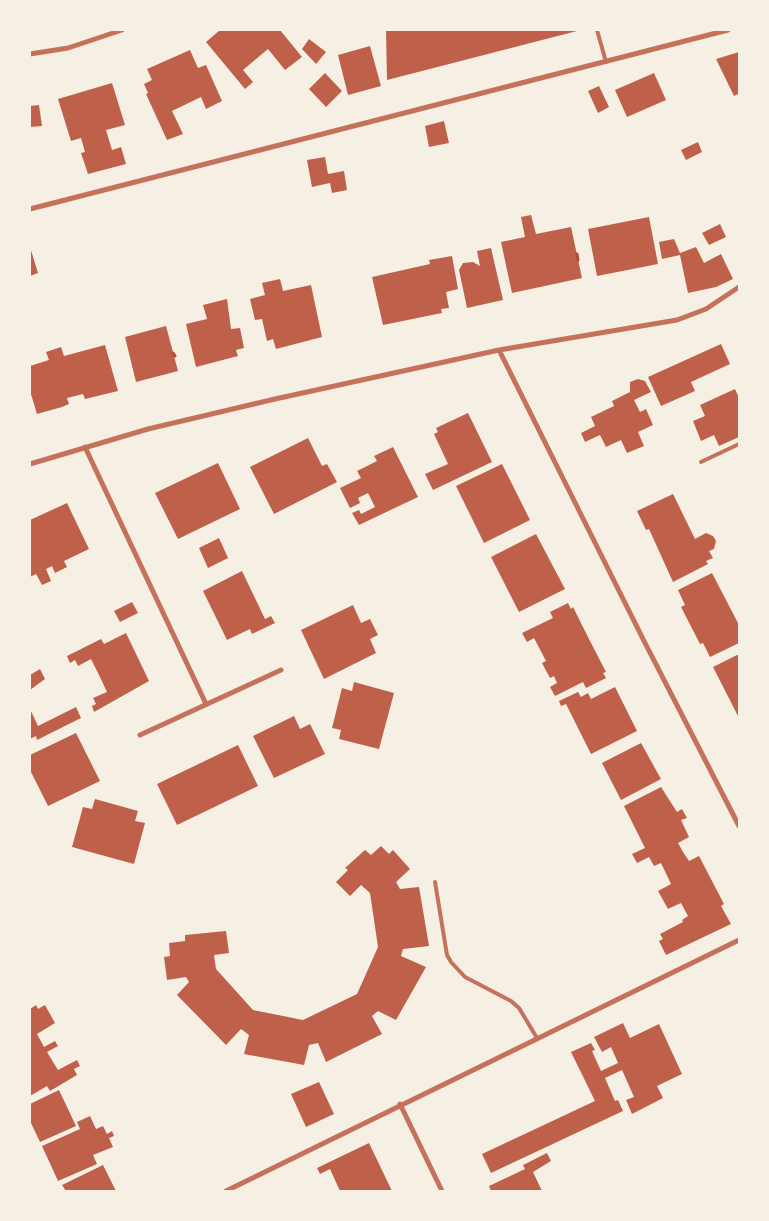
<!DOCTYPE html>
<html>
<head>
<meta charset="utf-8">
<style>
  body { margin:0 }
  #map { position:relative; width:769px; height:1221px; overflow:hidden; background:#f6efe4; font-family:"PT Sans Narrow",sans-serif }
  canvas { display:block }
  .frame { position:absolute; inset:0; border:31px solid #f6efe4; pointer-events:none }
</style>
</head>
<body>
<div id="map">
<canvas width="769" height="1221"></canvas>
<div class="frame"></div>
</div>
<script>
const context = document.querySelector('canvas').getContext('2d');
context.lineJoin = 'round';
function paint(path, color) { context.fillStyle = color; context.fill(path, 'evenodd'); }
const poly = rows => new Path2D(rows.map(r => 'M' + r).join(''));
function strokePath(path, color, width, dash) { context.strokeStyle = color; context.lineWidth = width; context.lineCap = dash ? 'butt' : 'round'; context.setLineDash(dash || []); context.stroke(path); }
const building = poly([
  [220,30,280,30,302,57,285,70,268,49,243,70,253,82,245,89,206,42],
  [386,30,576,30,577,31,387,80],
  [309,39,326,52,316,64,302,49],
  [370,46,381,86,348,95,338,55],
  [190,50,198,68,206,65,222,101,206,109,201,97,172,111,183,134,167,140,146,94,148,93,144,84,152,80,147,69],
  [739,52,739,97,738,94,734,96,716,59],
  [325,73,342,91,326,107,309,89],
  [654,73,666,100,627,117,615,90],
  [112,83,125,125,106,130,112,150,121,147,126,164,88,174,81,153,85,152,81,138,71,141,58,99],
  [599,86,609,107,598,113,588,91],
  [39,105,42,126,30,127,30,106],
  [444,121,449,143,429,147,425,126],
  [698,142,702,152,686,160,681,150],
  [325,157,328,174,344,171,347,190,332,193,330,183,312,187,307,160],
  [531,215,536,234,571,227,582,278,512,293,501,242,525,237,521,217],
  [649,217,658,264,597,276,588,229],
  [720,224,726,237,709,245,702,233],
  [674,239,680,253,696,247,704,263,721,254,733,279,716,287,688,293,680,255,662,259,659,242],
  [30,247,38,273,30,276],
  [491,248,503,300,467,308,459,270,463,263,473,262,480,266,477,251],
  [452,256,458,289,446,292,449,308,441,309,442,313,383,325,372,277,430,264,429,260],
  [280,279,283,291,311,285,322,337,276,349,273,339,267,341,262,319,255,320,250,299,265,295,262,283],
  [227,299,231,329,240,328,244,348,236,350,238,356,196,367,186,324,207,319,203,305],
  [166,326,178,371,136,382,125,337],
  [721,344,730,364,691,382,695,391,661,406,648,377],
  [105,345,118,391,85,399,83,394,67,398,69,404,62,407,37,414,30,391,30,366,49,360,46,352,61,347,64,356],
  [638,379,645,381,651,392,634,400,640,412,646,409,653,425,638,432,644,446,627,453,621,440,606,447,600,435,585,442,581,433,595,426,591,417,614,406,612,401,630,392,630,382],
  [735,389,739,398,739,437,719,446,714,435,701,441,693,421,705,416,700,405],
  [468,413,492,462,433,490,425,474,448,464,434,434,438,432,436,428],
  [308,438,322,466,327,464,337,482,274,514,250,467],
  [393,447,418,497,359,525,352,513,359,510,361,514,375,507,368,493,358,498,360,503,350,508,340,488,361,478,357,471,377,461,374,456],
  [218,463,240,509,178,539,155,493],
  [502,464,530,520,484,543,456,486],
  [673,494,695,539,706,533,713,536,716,541,714,549,709,551,713,558,706,561,708,564,673,582,649,529,646,530,637,511],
  [67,503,89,549,64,561,67,567,55,573,52,566,46,569,51,581,42,585,36,574,30,577,30,520],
  [536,534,565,589,519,612,491,557],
  [219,538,228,558,208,568,199,548],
  [242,571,265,619,271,616,275,623,252,634,250,629,227,640,203,591],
  [712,573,739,625,739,643,710,657,703,643,700,644,681,607,685,605,678,590],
  [132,602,138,613,120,622,114,611],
  [568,603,571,609,573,607,589,639,606,672,603,673,606,678,586,688,583,682,555,696,550,687,557,683,554,676,550,678,542,663,546,661,534,638,527,642,522,633,553,618,550,612],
  [353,605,361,623,370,619,378,635,370,639,376,653,324,679,301,630],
  [126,633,149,681,94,712,92,706,96,704,93,698,107,692,99,675,91,659,78,666,75,660,70,663,67,656,101,639,104,644],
  [739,654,739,718,713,667],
  [40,669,45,679,30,690,30,675],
  [354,682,394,693,379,749,339,739,341,730,332,728,342,688,352,691],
  [615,687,637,731,591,754,566,704,561,706,559,701,578,692,581,697,588,693,591,699],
  [76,707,81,718,37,740,36,736,30,739,30,709,38,726],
  [294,716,300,729,310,724,325,754,274,778,253,736],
  [76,733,100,781,48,806,30,770,30,755],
  [641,743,661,779,621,800,602,763],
  [238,745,258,786,177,825,157,784],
  [661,787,677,812,682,809,687,818,681,820,689,837,678,843,683,852,689,861,699,856,724,904,721,906,731,924,666,955,659,941,663,939,660,934,683,922,682,920,688,916,681,903,668,909,658,891,671,884,661,863,654,866,649,857,637,863,632,854,645,848,624,806],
  [95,799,138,811,135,821,145,823,134,864,72,847,83,807,92,809],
  [381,846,389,854,393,850,410,869,396,882,400,889,419,887,429,946,403,949,401,956,426,967,396,1020,378,1011,372,1016,382,1034,326,1062,318,1043,309,1045,304,1065,244,1054,249,1035,241,1029,226,1045,177,995,189,982,186,977,167,980,164,957,170,956,169,943,185,941,185,935,226,931,229,953,214,955,216,969,253,1010,303,1020,357,994,378,947,370,893,361,885,350,896,336,882,348,870,345,868,365,850,371,855],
  [36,1005,38,1009,45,1005,55,1023,37,1034,44,1047,55,1041,58,1046,47,1052,58,1070,77,1060,80,1066,74,1069,77,1075,50,1091,47,1086,30,1096,30,1009],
  [623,1023,630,1038,659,1024,682,1074,657,1086,663,1098,632,1114,626,1100,634,1097,622,1070,605,1078,615,1101,618,1100,623,1111,491,1173,482,1154,595,1101,571,1052,591,1043,595,1050,592,1051,601,1071,618,1063,611,1047,602,1052,594,1037],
  [319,1082,334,1114,306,1127,291,1094],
  [59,1090,76,1126,40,1142,30,1121,30,1104],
  [90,1116,96,1129,103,1126,107,1134,112,1131,114,1136,109,1138,113,1147,93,1155,97,1164,58,1181,42,1146,80,1129,77,1122],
  [369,1143,392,1191,340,1191,330,1169,320,1174,317,1168],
  [547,1153,551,1161,533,1172,542,1191,491,1191,489,1186,525,1169,523,1165],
  [103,1165,116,1191,66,1191,62,1185]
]);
const path = poly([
  [577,254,578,260],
  [173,353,175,356]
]);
const service = poly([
  [597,30,606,62],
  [701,462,739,444],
  [435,882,447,955,451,962,465,977,511,1001,519,1008,537,1038]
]);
const minor = poly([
  [30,54,68,48,122,30],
  [30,209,728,30],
  [499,350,644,641,739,826],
  [85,447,206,704],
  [30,464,148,429,275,399,499,350,677,320,706,309,739,287],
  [140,735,281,670],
  [400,1104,442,1191],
  [226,1191,739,940]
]);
paint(building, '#bf614a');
strokePath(path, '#b5482f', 3);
strokePath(service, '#c5725c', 4);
strokePath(minor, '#c5725c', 5);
</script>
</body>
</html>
